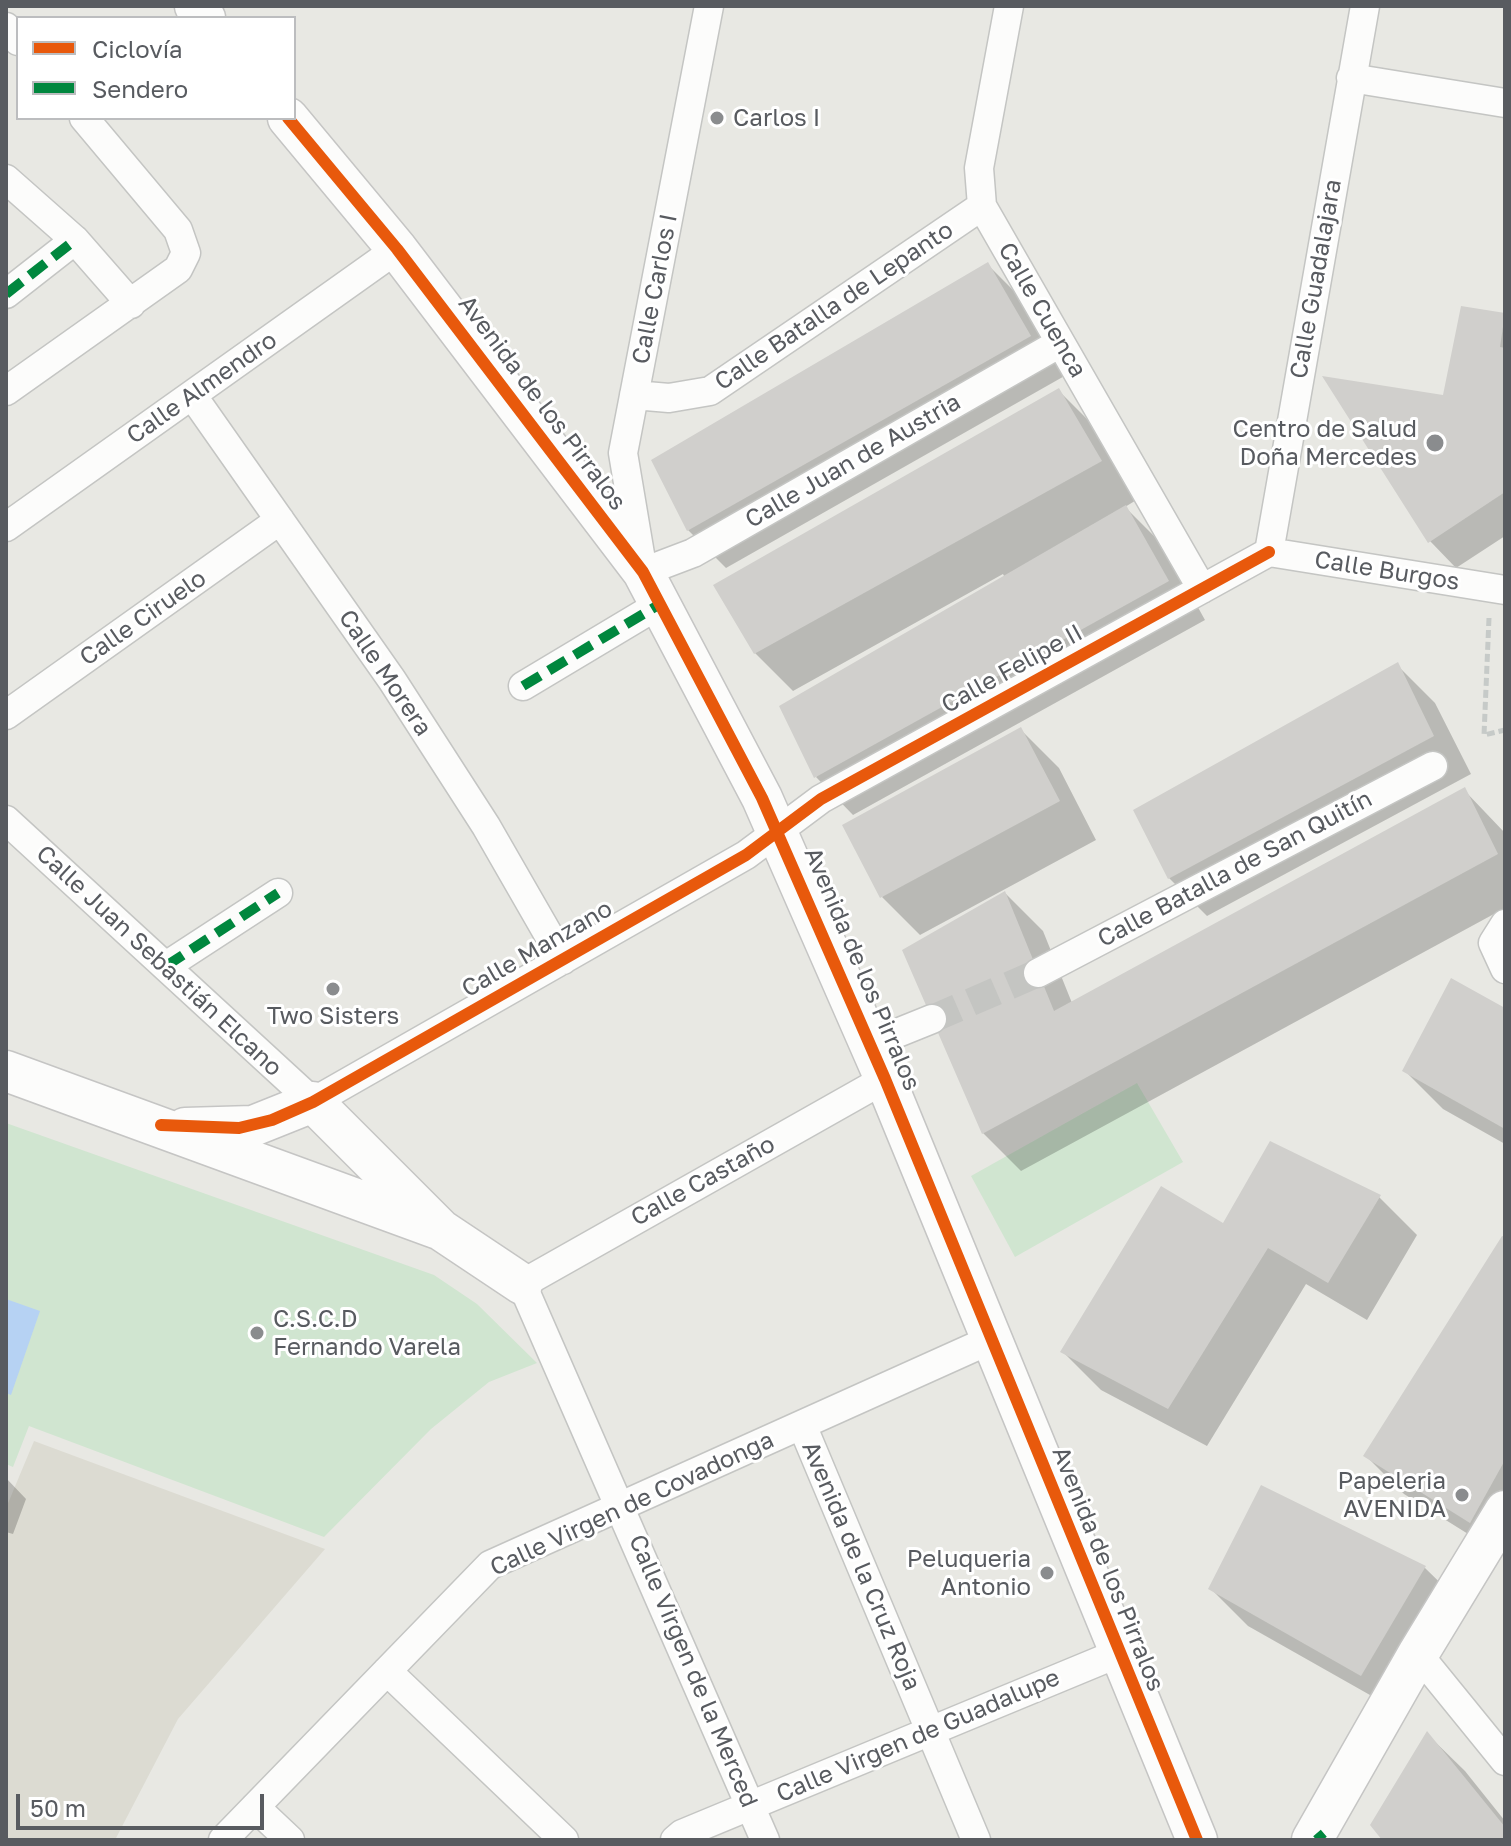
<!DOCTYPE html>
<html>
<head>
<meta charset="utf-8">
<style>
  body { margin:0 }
  #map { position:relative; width:1511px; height:1846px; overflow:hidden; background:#e8e8e3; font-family:"Golos Text",sans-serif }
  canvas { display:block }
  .frame { position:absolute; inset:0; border:8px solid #585b60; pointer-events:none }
  .legend { position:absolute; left:16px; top:16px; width:280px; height:104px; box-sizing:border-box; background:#fff; border:2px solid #bcbdbf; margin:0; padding:10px 14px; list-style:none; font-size:24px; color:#585b60 }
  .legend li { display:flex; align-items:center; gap:16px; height:40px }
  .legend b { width:40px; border:2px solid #bcbdbf }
  .scale { position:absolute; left:16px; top:1794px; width:248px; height:36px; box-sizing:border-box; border:4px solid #585b60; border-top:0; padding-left:10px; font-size:24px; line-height:28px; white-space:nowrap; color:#585b60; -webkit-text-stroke:6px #fff; paint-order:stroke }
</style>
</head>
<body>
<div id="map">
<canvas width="1511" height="1846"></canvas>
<div class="frame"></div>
<ul class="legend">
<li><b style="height:10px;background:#e8590c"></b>Ciclovía</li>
<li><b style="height:10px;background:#00873e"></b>Sendero</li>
</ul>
<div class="scale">50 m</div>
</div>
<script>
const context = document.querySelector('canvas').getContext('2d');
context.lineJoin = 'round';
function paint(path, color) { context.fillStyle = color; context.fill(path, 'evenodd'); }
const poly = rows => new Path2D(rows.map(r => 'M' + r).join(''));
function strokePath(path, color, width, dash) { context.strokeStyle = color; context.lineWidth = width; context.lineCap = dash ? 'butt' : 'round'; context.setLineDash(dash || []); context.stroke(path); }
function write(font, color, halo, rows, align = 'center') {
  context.font = font + ' "Golos Text",sans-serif'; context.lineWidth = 6; context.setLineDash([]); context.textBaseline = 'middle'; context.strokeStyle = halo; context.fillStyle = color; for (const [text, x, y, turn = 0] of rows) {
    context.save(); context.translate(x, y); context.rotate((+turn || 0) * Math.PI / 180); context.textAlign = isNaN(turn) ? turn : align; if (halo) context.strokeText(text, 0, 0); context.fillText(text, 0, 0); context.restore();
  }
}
const education = poly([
  [34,1441,325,1549,178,1719,115,1840,6,1840,6,1508]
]);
const green = poly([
  [1137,1083,1183,1162,1015,1257,971,1176],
  [6,1123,434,1275,477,1304,537,1363,489,1382,431,1429,324,1537,29,1426,13,1467,6,1464]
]);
const water = poly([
  [6,1299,40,1311,11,1395,6,1393]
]);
const shadow = poly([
  [987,264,1025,302,1068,374,726,568,688,530],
  [1463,308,1505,315,1505,536,1456,568,1430,541],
  [1058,390,1096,428,1138,499,1125,507,1164,546,1205,620,853,815,816,777,1005,578,1003,574,793,691,755,653],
  [1397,665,1435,703,1471,774,1207,916,1169,878],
  [1021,730,1059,768,1096,840,920,935,882,897],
  [1464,790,1505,833,1505,908,1021,1171,983,1133,1005,893,1043,931,1072,1003],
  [1505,1010,1505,1144,1443,1109,1405,1071],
  [1379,1197,1417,1235,1367,1320,1306,1284,1207,1446,1101,1390,1063,1352,1223,1226],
  [1505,1240,1505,1557,1404,1494,1366,1456],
  [6,1478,26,1499,13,1534,6,1532],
  [1262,1488,1425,1568,1463,1605,1400,1712,1248,1626,1210,1588],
  [1427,1734,1465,1771,1505,1821,1505,1840,1385,1840]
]);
const building = poly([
  [988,262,1031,336,687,531,651,460],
  [1461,306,1505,313,1500,347,1505,348,1505,492,1428,543,1322,376,1443,395],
  [1059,388,1102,461,754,654,713,585],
  [1126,505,1169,581,814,778,779,706],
  [1398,662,1434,736,1168,879,1133,810],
  [1021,727,1060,801,880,898,842,825],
  [1465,787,1498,854,982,1134,902,950,1005,891,1054,1011],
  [1451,978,1505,1008,1505,1129,1402,1071],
  [1270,1141,1381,1195,1328,1283,1268,1248,1168,1409,1060,1352,1161,1186,1223,1223],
  [1502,1236,1505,1237,1505,1460,1470,1523,1363,1456],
  [1261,1485,1426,1566,1361,1676,1208,1589],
  [1427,1731,1505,1827,1505,1840,1382,1840,1370,1825]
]);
const streetTunnel = poly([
  [932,1019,1038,973]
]);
const path = poly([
  [1489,618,1484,735,1505,730]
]);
const street = poly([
  [709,6,623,453,643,572,693,553,1060,343],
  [1009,6,979,168,982,206,1202,589],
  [6,27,18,41],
  [1351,78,1505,103],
  [6,179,75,240,131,304],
  [6,294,75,240],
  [6,391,178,269,186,253,178,230,84,118],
  [192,395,392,680,486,826,563,960],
  [634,395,669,398,710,391,982,206],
  [6,527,397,249],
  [1269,552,1365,6],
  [1269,552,1505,590],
  [523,686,660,604],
  [6,715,280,520],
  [6,820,313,1102,746,855,821,799,1269,552],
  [1505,924,1493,943,1505,969],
  [166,966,278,893],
  [1038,973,1433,766],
  [870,1044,932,1019],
  [802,1425,976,1840],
  [1418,1654,1505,1761],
  [387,1671,564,1840],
  [255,1807,290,1840],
  [223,1840,490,1565,990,1340],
  [675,1840,682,1834,1119,1653],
  [765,1840,522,1284,885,1079]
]);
const secondary = poly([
  [195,6,205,18],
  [288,118,397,249,643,572,762,798,885,1079,1197,1840],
  [6,1071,441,1230],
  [185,1128,253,1126,313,1102,441,1230,522,1284],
  [1312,1840,1418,1654,1505,1511]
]);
const quiet = poly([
  [6,294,75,240],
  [523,686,660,604],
  [166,966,278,893],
  [1317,1833,1323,1840]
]);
const cycleway = poly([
  [288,118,397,249,643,572,762,798,885,1079,1197,1840],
  [161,1125,239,1128,272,1120,313,1102,746,855,821,799,1269,552]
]);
const markers = [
  [717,118,8,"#8a8c8e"],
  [1435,443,10,"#8a8c8e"],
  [333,989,8,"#8a8c8e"],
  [257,1333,8,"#8a8c8e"],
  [1462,1495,8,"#8a8c8e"],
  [1047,1573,8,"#8a8c8e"]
];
const poiNames = [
  ["Carlos I",733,118,"left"],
  ["Centro de Salud",1417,429],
  ["Doña Mercedes",1417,457],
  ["Two Sisters",333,1016,"center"],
  ["C.S.C.D",273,1319,"left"],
  ["Fernando Varela",273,1347,"left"],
  ["Papeleria",1446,1481],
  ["AVENIDA",1446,1509],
  ["Peluqueria",1031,1559],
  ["Antonio",1031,1587]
];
const streetNames = [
  ["Calle Guadalajara",1316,279,-80],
  ["Calle Carlos I",655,289,-79],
  ["Calle Batalla de Lepanto",834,306,-34],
  ["Calle Cuenca",1042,310,60],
  ["Calle Almendro",202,388,-35],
  ["Avenida de los Pirralos",542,403,53],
  ["Calle Juan de Austria",853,461,-30],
  ["Calle Burgos",1387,571,9],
  ["Calle Ciruelo",143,618,-35],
  ["Calle Felipe II",1012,669,-29],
  ["Calle Morera",385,673,56],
  ["Calle Batalla de San Quitín",1235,869,-28],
  ["Calle Manzano",537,949,-30],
  ["Calle Juan Sebastián Elcano",159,961,43],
  ["Avenida de los Pirralos",862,969,67],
  ["Calle Castaño",703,1181,-29],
  ["Calle Virgen de Covadonga",632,1504,-25],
  ["Avenida de la Cruz Roja",861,1566,67],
  ["Avenida de los Pirralos",1108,1569,68],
  ["Calle Virgen de la Merced",693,1671,67],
  ["Calle Virgen de Guadalupe",918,1736,-23]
];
paint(education, '#dcdbd2');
paint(green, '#d0e5d0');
paint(water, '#b6d2f3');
paint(shadow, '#0003');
paint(building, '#d0cfcc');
strokePath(streetTunnel, '#c4c5c2', 28, [28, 14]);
strokePath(street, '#c4c5c3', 31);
strokePath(secondary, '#c5c5c4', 43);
strokePath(path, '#c6cac8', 5, [8, 4]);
strokePath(street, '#fcfcfb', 28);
strokePath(secondary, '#fcfcfb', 40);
strokePath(quiet, '#00873e', 10, [20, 10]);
strokePath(cycleway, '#e8590c', 12);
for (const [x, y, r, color] of markers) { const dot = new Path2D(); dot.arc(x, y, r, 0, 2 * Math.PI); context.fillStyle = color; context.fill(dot); strokePath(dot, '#fff', 3); }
write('24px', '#585b60', '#fff', poiNames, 'right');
write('24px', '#585b60', '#fff', streetNames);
</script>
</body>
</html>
